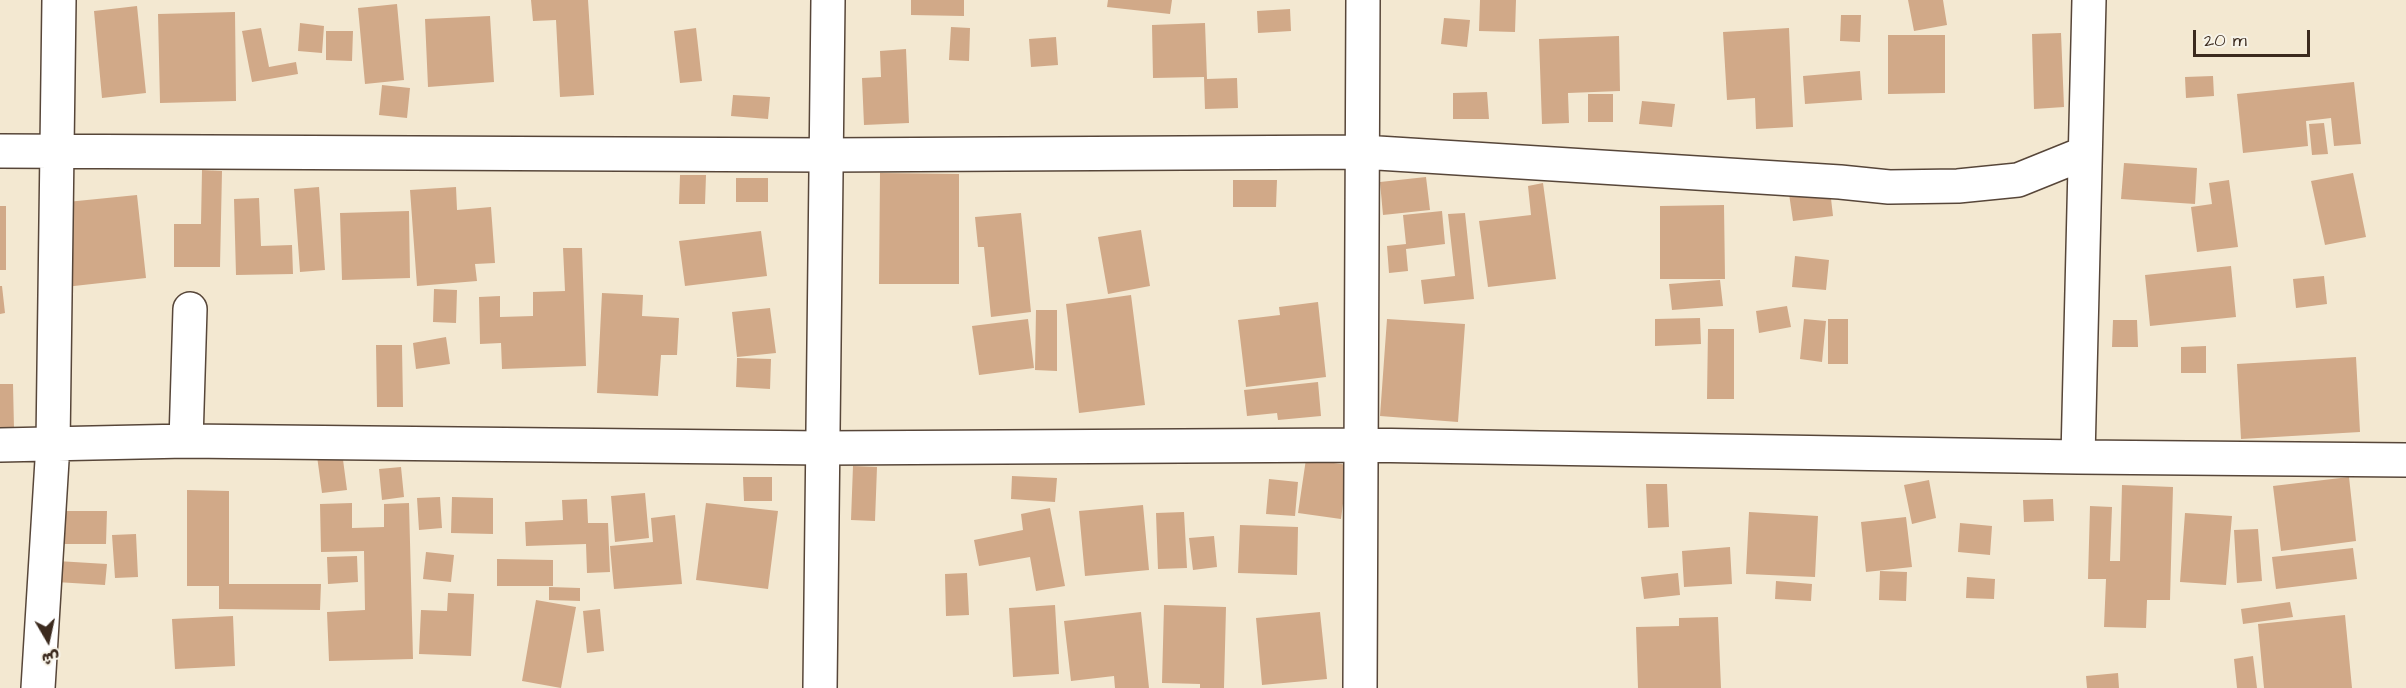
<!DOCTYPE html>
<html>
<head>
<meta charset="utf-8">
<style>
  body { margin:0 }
  #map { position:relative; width:2406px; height:688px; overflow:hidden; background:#f3e8d1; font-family:"Architects Daughter","Playpen Sans Arabic",sans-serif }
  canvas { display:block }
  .north { position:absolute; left:18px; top:610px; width:60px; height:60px; -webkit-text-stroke:4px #f7f3e8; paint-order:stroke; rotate:171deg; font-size:16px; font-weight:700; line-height:24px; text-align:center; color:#3b2a1e }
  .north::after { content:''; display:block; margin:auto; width:21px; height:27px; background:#3b2a1e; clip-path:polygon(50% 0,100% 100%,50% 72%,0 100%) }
  .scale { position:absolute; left:2193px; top:30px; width:117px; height:27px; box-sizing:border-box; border:3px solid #3b2a1e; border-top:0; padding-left:8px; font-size:18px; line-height:21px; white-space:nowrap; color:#3b2a1e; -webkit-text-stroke:4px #f7f3e8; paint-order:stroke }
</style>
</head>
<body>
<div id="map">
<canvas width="2406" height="688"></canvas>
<div class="north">ش</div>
<div class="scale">20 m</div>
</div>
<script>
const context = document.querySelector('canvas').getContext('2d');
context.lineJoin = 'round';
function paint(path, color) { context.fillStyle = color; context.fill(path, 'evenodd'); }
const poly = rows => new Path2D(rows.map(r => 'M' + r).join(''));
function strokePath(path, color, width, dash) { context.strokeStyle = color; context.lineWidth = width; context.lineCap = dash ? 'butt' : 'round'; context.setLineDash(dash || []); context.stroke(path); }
const building = poly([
  [531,0,588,0,594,95,560,97,556,20,533,21],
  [911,0,964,0,964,16,911,15],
  [1108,0,1172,0,1170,14,1107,7],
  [1480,0,1516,0,1515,32,1479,31],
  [1908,0,1943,0,1947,25,1914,31],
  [397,4,404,80,365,84,358,8],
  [137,6,146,93,102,98,94,11],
  [1290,9,1291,31,1258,33,1257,11],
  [235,12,236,101,160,103,158,14],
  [1841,15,1861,15,1860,42,1840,41],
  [490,16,494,82,428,87,425,19],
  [1444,18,1470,20,1467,47,1441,44],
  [300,23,324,26,322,53,298,51],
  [1205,23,1207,79,1237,78,1238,108,1205,109,1204,77,1153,78,1152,25],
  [951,27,970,28,969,61,949,60],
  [261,28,269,67,296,62,298,74,252,82,242,31],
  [696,28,702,81,680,83,674,31],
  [1789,28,1793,127,1756,129,1755,98,1727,100,1723,32],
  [326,31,353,31,352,61,326,60],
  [2061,33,2064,107,2034,109,2032,34],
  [1888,35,1945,35,1945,93,1888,94],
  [1619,36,1620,91,1568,93,1569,123,1542,124,1539,39],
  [1056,37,1058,65,1031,67,1029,39],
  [906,49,909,123,864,125,862,78,881,77,880,51],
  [1860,71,1862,100,1805,104,1803,76],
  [2213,76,2214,96,2186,98,2185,77],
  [2354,82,2361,144,2334,146,2331,118,2306,121,2308,146,2243,153,2237,94],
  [382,85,410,88,407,118,379,115],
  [1487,92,1489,119,1453,119,1453,93],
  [1588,94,1613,94,1613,122,1588,122],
  [733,95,770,97,768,119,731,116],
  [1642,101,1675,104,1672,127,1639,124],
  [2324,123,2328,154,2312,155,2309,124],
  [2124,163,2197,168,2195,204,2121,199],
  [202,170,222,171,220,267,174,267,174,224,201,224],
  [880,173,959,174,959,284,879,284],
  [2353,173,2366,237,2325,245,2311,181],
  [680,175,706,175,705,204,679,204],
  [1426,177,1430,210,1383,215,1380,182],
  [736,178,768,178,768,202,736,202],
  [1233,180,1277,180,1276,207,1233,207],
  [2229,180,2238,247,2197,252,2191,207,2212,204,2209,183],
  [1829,181,1833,216,1793,221,1788,187],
  [1543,183,1556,279,1488,287,1479,221,1531,215,1528,186],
  [319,187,325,270,300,272,294,189],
  [456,187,457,210,491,207,495,263,475,264,477,281,417,286,410,190],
  [137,195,146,278,65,287,67,202],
  [259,198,261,246,292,245,293,274,236,275,234,199],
  [1724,205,1725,279,1660,279,1660,206],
  [0,206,6,206,6,270,0,270],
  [409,211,410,278,342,280,340,213],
  [1442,211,1445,244,1406,249,1408,271,1389,273,1387,246,1406,244,1403,215],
  [1021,213,1031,312,991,317,984,247,978,247,975,217],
  [1465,213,1474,299,1424,304,1421,280,1455,276,1448,214],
  [1141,230,1150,286,1108,294,1098,237],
  [761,231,767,276,685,286,679,241],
  [563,248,582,248,586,366,502,369,501,343,480,344,479,297,500,296,500,317,533,316,533,292,565,291],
  [1795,256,1829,260,1826,290,1792,287],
  [2231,266,2236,317,2150,326,2145,275],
  [2324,276,2327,304,2296,308,2293,279],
  [1720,280,1723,306,1672,310,1669,284],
  [0,286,2,286,5,313,0,314],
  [434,289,457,290,456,323,433,322],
  [602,293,643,295,642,316,679,318,677,355,661,355,658,396,597,393],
  [1131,295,1145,405,1079,413,1066,304],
  [1318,302,1326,377,1246,387,1238,320,1280,315,1279,307],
  [1787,306,1791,327,1759,333,1756,311],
  [770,308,776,353,737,357,732,312],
  [1036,310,1057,310,1057,371,1035,370],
  [1700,318,1701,344,1655,346,1655,319],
  [1028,319,1034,368,979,375,972,326],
  [1387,319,1465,324,1458,422,1380,416],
  [1804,319,1826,321,1822,362,1800,359],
  [1828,319,1848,319,1848,364,1828,364],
  [2113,320,2137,320,2138,347,2112,347],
  [1708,329,1734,329,1734,399,1707,399],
  [446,337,450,364,416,369,413,343],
  [376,345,402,345,403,407,377,407],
  [2206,346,2206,373,2181,373,2181,347],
  [2356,357,2360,432,2241,439,2237,364],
  [737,358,771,359,770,389,736,387],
  [1318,382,1321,416,1278,420,1277,413,1247,416,1244,390],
  [0,384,13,384,14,429,0,430],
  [342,452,347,490,322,493,317,456],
  [1306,459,1348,465,1341,519,1298,513],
  [853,466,877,467,875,521,851,520],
  [401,467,404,497,382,500,379,469],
  [1012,476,1057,478,1055,502,1011,499],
  [743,477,772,477,772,501,744,501],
  [2349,477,2356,541,2281,551,2273,486],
  [1269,479,1298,482,1295,516,1266,514],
  [1929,480,1936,518,1912,524,1904,485],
  [1646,484,1667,484,1669,527,1648,528],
  [2122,485,2173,487,2170,600,2147,600,2146,628,2104,627,2106,579,2088,579,2090,506,2112,507,2110,561,2120,561],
  [187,490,229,491,229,584,321,584,320,610,219,609,219,586,187,586],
  [645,493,649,538,615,542,611,496],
  [440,497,442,528,419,530,417,498],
  [452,497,493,498,493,534,451,533],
  [587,499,588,523,608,523,610,572,587,573,586,544,526,546,525,522,563,520,562,500],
  [2053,499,2054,521,2024,522,2023,500],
  [352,503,352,528,384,527,384,504,409,503,413,659,329,661,327,612,365,610,364,551,321,552,320,504],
  [706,503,778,511,768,589,696,580],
  [1143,505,1149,570,1085,576,1079,511],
  [1050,508,1065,586,1036,591,1030,557,979,566,974,540,1023,530,1021,514],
  [58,511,107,511,106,544,58,544],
  [1184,512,1187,568,1158,569,1156,513],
  [1749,512,1818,516,1815,577,1746,574],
  [2185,513,2232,516,2226,585,2180,582],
  [675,515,682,584,614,589,610,546,653,542,651,518],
  [1906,517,1912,567,1866,572,1861,522],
  [1960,523,1992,526,1990,555,1958,552],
  [1240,525,1298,527,1297,575,1238,573],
  [2258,529,2262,581,2237,583,2234,530],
  [136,534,138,577,115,578,112,535],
  [1214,536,1217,567,1193,570,1189,538],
  [1730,547,1732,584,1684,587,1682,551],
  [2353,548,2357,579,2276,589,2272,557],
  [426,552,454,555,451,582,423,579],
  [357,556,358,582,328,584,327,557],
  [497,559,553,560,553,586,497,586],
  [57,561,107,564,105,585,56,582],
  [1880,571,1907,572,1906,601,1879,600],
  [967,573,969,615,946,616,945,574],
  [1678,573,1680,595,1644,599,1641,577],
  [1967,577,1995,579,1994,599,1966,598],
  [1776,581,1812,584,1811,601,1775,599],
  [549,587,580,588,580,601,549,600],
  [448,593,474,594,471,656,419,654,421,610,447,611],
  [536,600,576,607,561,688,522,681],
  [2290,602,2293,617,2243,624,2241,609],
  [1055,605,1059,674,1013,677,1009,608],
  [1164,605,1226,607,1224,688,1200,688,1200,684,1162,683],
  [600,609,604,651,587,653,583,611],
  [1141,612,1149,688,1115,688,1114,676,1071,681,1064,621],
  [1320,612,1327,679,1262,685,1256,618],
  [2345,615,2352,688,2264,688,2258,624],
  [233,616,235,666,175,669,172,619],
  [1718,617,1721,688,1638,688,1636,627,1679,626,1679,618],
  [2253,656,2257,688,2237,688,2234,659],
  [2118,673,2119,688,2087,688,2086,676]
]);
const street = poly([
  [0,151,826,155,1362,152,1840,182,1889,187,1958,186,2018,180,2085,153],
  [186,441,190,309],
  [0,445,186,441,823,448,1361,445,2078,457,2406,460],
  [2078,457,2089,0],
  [38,688,53,444,59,0],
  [1360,688,1363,0]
]);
const secondary = poly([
  [820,688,828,0]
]);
paint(building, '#d1a988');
strokePath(street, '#574639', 36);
strokePath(secondary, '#574639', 36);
strokePath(street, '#fff', 33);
strokePath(secondary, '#fff', 33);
</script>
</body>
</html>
